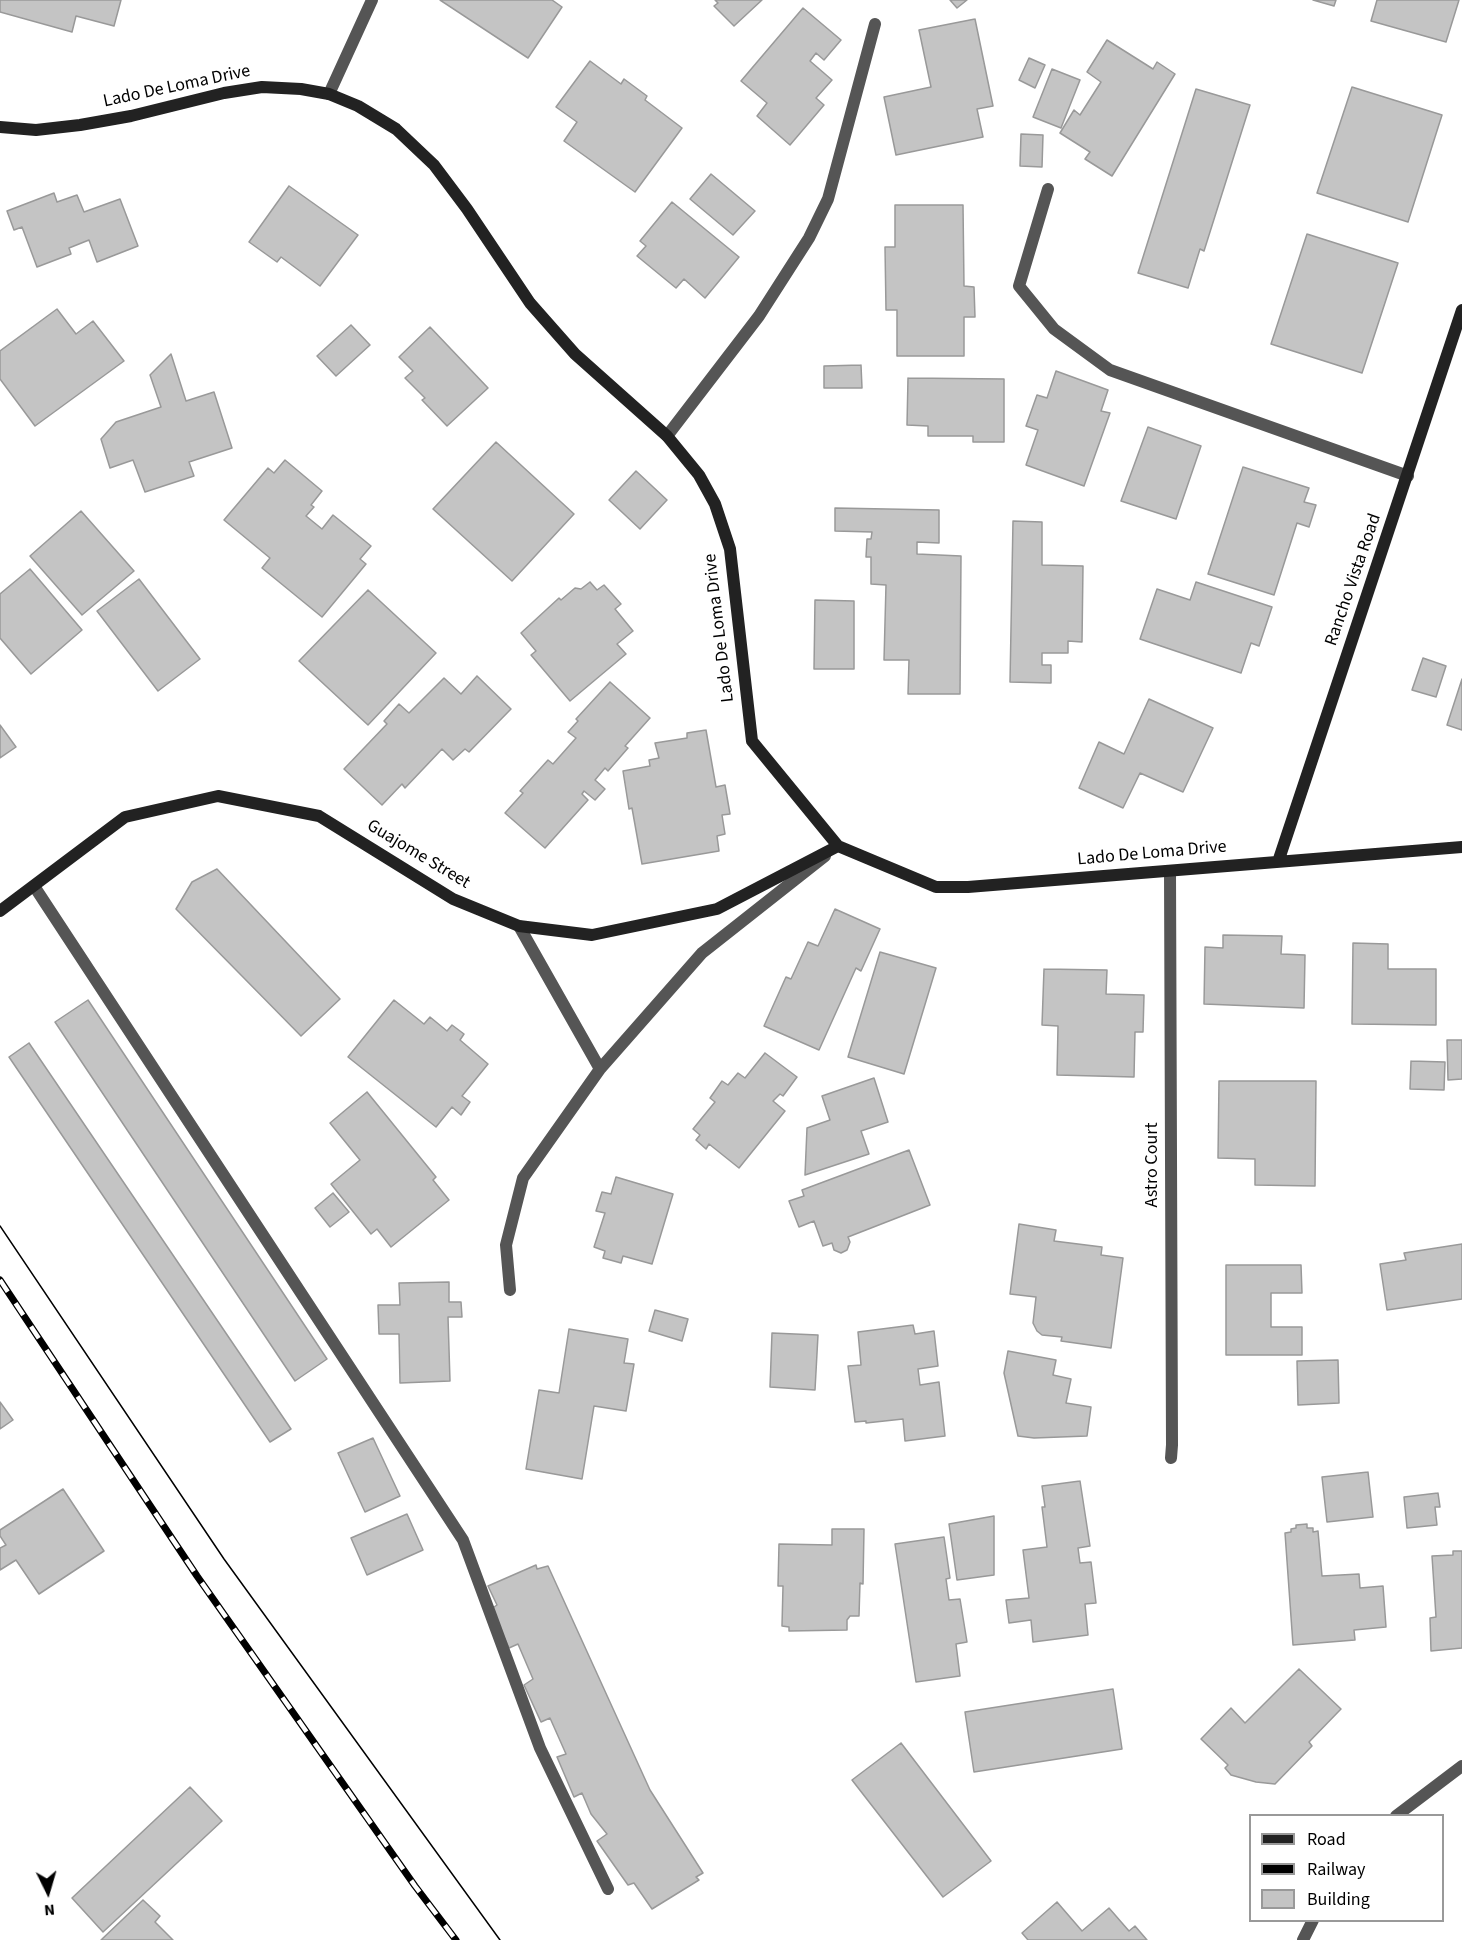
<!DOCTYPE html>
<html>
<head>
<meta charset="utf-8">
<style>
  body { margin:0 }
  #map { position:relative; width:1462px; height:1940px; overflow:hidden; background:#fff; font-family:"Source Sans 3",sans-serif }
  canvas { display:block }
  .legend { position:absolute; left:1249px; top:1814px; width:195px; height:108px; box-sizing:border-box; background:#fff; border:2px solid #999; margin:0; padding:8px 10px; list-style:none; font-size:18px; color:#000 }
  .legend li { display:flex; align-items:center; gap:12px; height:30px }
  .legend b { width:30px; border:2px solid #999 }
  .north { position:absolute; left:18px; top:1862px; width:60px; height:60px; -webkit-text-stroke:4px #fff; paint-order:stroke; rotate:175deg; font-size:16px; font-weight:700; line-height:24px; text-align:center; color:#000 }
  .north::after { content:''; display:block; margin:auto; width:21px; height:27px; background:#000; clip-path:polygon(50% 0,100% 100%,50% 72%,0 100%) }
</style>
</head>
<body>
<div id="map">
<canvas width="1462" height="1940"></canvas>
<ul class="legend">
<li><b style="height:8px;background:#222"></b>Road</li>
<li><b style="height:8px;background:#000"></b>Railway</li>
<li><b style="height:16px;background:#c4c4c4"></b>Building</li>
</ul>
<div class="north">N</div>
</div>
<script>
const context = document.querySelector('canvas').getContext('2d');
context.lineJoin = 'round';
function paint(path, color) { context.fillStyle = color; context.fill(path, 'evenodd'); }
const poly = rows => new Path2D(rows.map(r => 'M' + r).join(''));
function strokePath(path, color, width, dash) { context.strokeStyle = color; context.lineWidth = width; context.lineCap = dash ? 'butt' : 'round'; context.setLineDash(dash || []); context.stroke(path); }
function write(font, color, halo, rows, align = 'center') {
  context.font = font + ' "Source Sans 3",sans-serif'; context.lineWidth = 4.5; context.setLineDash([]); context.textBaseline = 'middle'; context.strokeStyle = halo; context.fillStyle = color; for (const [text, x, y, turn = 0] of rows) {
    context.save(); context.translate(x, y); context.rotate((+turn || 0) * Math.PI / 180); context.textAlign = isNaN(turn) ? turn : align; if (halo) context.strokeText(text, 0, 0); context.fillText(text, 0, 0); context.restore();
  }
}
const building = poly([
  [0,0,121,0,114,26,76,16,72,32,0,12,0,0],
  [440,0,552,0,562,7,528,58,440,0],
  [715,0,762,0,734,26,714,6,718,3,715,0],
  [950,0,967,0,957,8,950,0],
  [1313,0,1336,0,1334,6,1313,0],
  [1377,0,1459,0,1446,42,1371,21,1377,0],
  [803,8,841,40,824,60,816,53,810,61,832,80,816,98,824,105,790,145,757,116,767,103,741,81,803,8],
  [975,19,993,106,977,109,983,137,896,155,884,97,931,87,919,30,975,19],
  [1107,40,1153,69,1157,62,1175,74,1112,176,1085,159,1090,152,1060,133,1074,110,1080,115,1101,82,1087,72,1107,40],
  [1029,58,1045,65,1035,88,1019,80,1029,58],
  [590,61,621,84,624,79,647,96,645,100,682,128,635,192,564,141,577,122,556,107,590,61],
  [1052,69,1080,80,1061,128,1033,117,1052,69],
  [1352,87,1442,115,1408,222,1317,193,1352,87],
  [1196,89,1250,105,1204,251,1200,249,1188,288,1138,273,1196,89],
  [1021,134,1043,135,1042,167,1020,166,1021,134],
  [711,174,755,211,733,235,690,199,711,174],
  [289,186,358,235,320,286,281,257,277,262,249,242,289,186],
  [54,193,57,202,77,195,84,212,120,199,138,246,97,262,89,240,69,248,71,254,37,267,22,227,14,230,7,211,54,193],
  [672,202,739,257,705,298,684,279,676,288,637,256,646,246,640,241,672,202],
  [895,205,963,205,964,286,974,287,975,317,964,317,964,356,897,356,897,310,886,310,885,247,895,247,895,205],
  [1307,234,1398,263,1362,373,1271,344,1307,234],
  [57,309,76,334,93,321,124,361,35,426,0,379,0,351,57,309],
  [351,325,370,345,336,376,317,356,351,325],
  [430,327,488,388,447,426,422,400,425,398,405,378,413,371,399,357,430,327],
  [171,354,186,401,214,392,232,448,189,462,194,476,145,492,133,460,110,468,101,439,116,422,161,407,150,375,171,354],
  [861,365,862,388,824,388,824,366,861,365],
  [1056,371,1108,390,1101,411,1110,413,1084,486,1026,465,1038,430,1026,426,1037,395,1047,398,1056,371],
  [908,378,1004,379,1004,442,973,442,973,436,928,436,928,426,907,425,908,378],
  [1148,427,1201,446,1176,519,1121,501,1148,427],
  [496,442,574,514,512,581,433,509,496,442],
  [285,460,322,491,311,505,314,507,306,516,322,529,333,515,371,546,360,559,366,564,322,617,262,568,270,558,224,520,268,468,274,473,285,460],
  [1243,467,1309,488,1304,502,1316,505,1309,527,1297,523,1274,595,1208,574,1243,467],
  [636,471,667,500,640,529,609,500,636,471],
  [835,508,939,510,939,543,917,542,917,554,961,556,960,694,908,694,909,660,884,660,886,585,871,584,871,557,866,557,867,539,871,539,872,532,835,531,835,508],
  [81,511,134,571,82,615,30,556,81,511],
  [1013,521,1042,522,1042,565,1083,566,1082,642,1068,641,1068,653,1042,653,1042,665,1051,665,1051,683,1010,682,1013,521],
  [30,569,82,630,31,674,0,638,0,594,30,569],
  [139,579,200,659,158,691,97,611,139,579],
  [590,582,597,590,604,585,621,604,615,609,633,631,617,644,626,654,570,701,531,655,536,651,521,633,559,598,561,600,575,588,581,589,590,582],
  [1196,582,1272,607,1259,646,1251,643,1241,673,1140,639,1157,589,1190,600,1196,582],
  [368,590,436,653,368,725,299,661,368,590],
  [815,600,854,601,854,669,814,669,815,600],
  [1423,658,1446,666,1436,697,1412,690,1423,658],
  [477,676,511,709,469,752,465,749,453,760,442,749,405,788,402,784,382,805,344,769,387,724,384,721,399,704,409,713,444,678,461,694,477,676],
  [1462,679,1462,730,1447,725,1462,679],
  [610,682,650,718,625,746,628,748,608,771,605,768,595,780,605,789,595,800,584,791,582,794,588,800,545,848,505,813,523,793,520,791,548,760,553,764,576,738,568,732,578,721,576,719,610,682],
  [1149,699,1213,728,1183,792,1140,773,1123,808,1079,788,1099,742,1124,754,1149,699],
  [0,725,16,747,0,758,0,725],
  [706,730,716,787,725,785,730,814,722,815,725,834,717,836,719,851,642,864,632,808,629,809,623,771,650,766,649,760,659,758,655,743,687,738,687,733,706,730],
  [217,869,340,999,301,1036,176,909,192,882,217,869],
  [835,909,880,929,861,971,856,968,819,1050,764,1026,786,977,791,979,808,942,818,946,835,909],
  [1223,935,1282,936,1281,954,1305,955,1304,1008,1204,1004,1205,947,1223,948,1223,935],
  [1353,943,1388,944,1388,969,1436,969,1436,1025,1352,1024,1353,943],
  [880,952,936,968,904,1074,848,1057,880,952],
  [1044,969,1107,970,1106,994,1144,995,1143,1032,1135,1032,1134,1077,1057,1075,1058,1026,1042,1025,1044,969],
  [88,1000,327,1359,295,1381,55,1022,88,1000],
  [394,1000,424,1024,430,1017,447,1031,452,1025,464,1034,460,1040,488,1064,462,1096,470,1102,461,1115,452,1107,436,1127,348,1057,394,1000],
  [1447,1040,1462,1040,1462,1079,1448,1080,1447,1040],
  [29,1043,291,1429,270,1442,9,1057,29,1043],
  [765,1053,797,1077,783,1096,780,1094,773,1101,785,1111,739,1168,709,1144,706,1149,696,1140,700,1135,693,1129,715,1102,710,1098,722,1081,728,1085,738,1073,745,1078,765,1053],
  [1411,1061,1445,1062,1444,1090,1410,1089,1411,1061],
  [874,1078,888,1122,861,1131,869,1154,805,1175,807,1128,830,1120,822,1096,874,1078],
  [1219,1081,1316,1081,1315,1186,1255,1185,1255,1159,1218,1158,1219,1081],
  [367,1092,436,1177,433,1180,449,1200,391,1247,377,1229,371,1234,331,1184,360,1160,330,1123,367,1092],
  [909,1150,930,1205,848,1237,850,1242,847,1250,841,1253,834,1250,832,1243,823,1246,814,1221,799,1227,789,1201,804,1196,802,1190,909,1150],
  [616,1177,673,1194,652,1264,623,1256,621,1263,603,1258,605,1251,594,1247,605,1213,596,1211,602,1192,611,1194,616,1177],
  [333,1193,349,1212,330,1227,315,1208,333,1193],
  [1019,1224,1056,1230,1054,1241,1102,1247,1101,1255,1123,1258,1111,1348,1061,1341,1062,1337,1042,1335,1037,1331,1033,1323,1036,1297,1010,1294,1019,1224],
  [1462,1244,1462,1299,1387,1310,1380,1264,1406,1260,1404,1253,1462,1244],
  [1226,1265,1301,1265,1302,1293,1271,1293,1271,1327,1302,1327,1302,1355,1226,1355,1226,1265],
  [449,1282,449,1302,461,1302,462,1317,448,1317,450,1381,400,1383,399,1334,379,1334,378,1305,400,1305,399,1283,449,1282],
  [655,1310,688,1319,682,1341,649,1331,655,1310],
  [913,1325,915,1334,934,1331,938,1366,918,1369,920,1385,939,1382,945,1436,905,1441,903,1419,866,1423,866,1421,855,1422,848,1366,861,1365,858,1332,913,1325],
  [569,1329,628,1339,624,1363,634,1364,626,1411,594,1406,582,1479,526,1469,539,1390,559,1393,569,1329],
  [772,1333,818,1335,815,1390,770,1387,772,1333],
  [1008,1351,1056,1360,1053,1375,1071,1379,1066,1403,1091,1407,1087,1436,1034,1438,1018,1436,1004,1373,1008,1351],
  [1338,1360,1339,1403,1298,1405,1297,1361,1338,1360],
  [0,1402,13,1420,0,1429,0,1402],
  [373,1438,400,1496,365,1512,338,1453,373,1438],
  [1368,1472,1373,1517,1327,1522,1322,1477,1368,1472],
  [1080,1481,1090,1546,1078,1548,1080,1563,1091,1562,1096,1603,1085,1604,1088,1635,1033,1642,1031,1620,1009,1623,1006,1600,1029,1598,1023,1550,1047,1547,1042,1507,1045,1507,1042,1486,1080,1481],
  [63,1489,104,1551,39,1594,16,1560,0,1570,0,1548,6,1545,0,1536,0,1530,63,1489],
  [1438,1493,1440,1507,1435,1507,1437,1525,1407,1528,1404,1497,1438,1493],
  [407,1514,423,1550,367,1575,351,1538,407,1514],
  [994,1516,994,1575,957,1580,949,1524,994,1516],
  [1307,1524,1307,1528,1313,1528,1313,1532,1318,1531,1322,1576,1359,1574,1360,1588,1383,1586,1386,1627,1354,1630,1355,1640,1293,1645,1285,1533,1291,1532,1291,1529,1296,1528,1296,1525,1307,1524],
  [832,1529,864,1529,863,1584,860,1583,859,1616,850,1616,847,1620,847,1630,789,1631,789,1627,782,1626,783,1586,778,1586,779,1544,832,1545,832,1529],
  [944,1537,950,1578,946,1579,949,1600,960,1599,967,1642,956,1644,960,1676,916,1682,895,1544,944,1537],
  [1453,1551,1462,1551,1462,1648,1431,1651,1430,1618,1436,1617,1432,1556,1453,1555,1453,1551],
  [536,1565,537,1569,548,1566,650,1790,703,1873,696,1877,699,1880,652,1909,634,1883,628,1885,597,1841,607,1834,591,1814,582,1793,574,1797,557,1757,566,1754,550,1718,541,1722,524,1685,533,1679,518,1644,509,1648,491,1609,497,1605,488,1586,536,1565],
  [1299,1669,1341,1709,1309,1742,1312,1746,1275,1784,1256,1782,1231,1775,1225,1768,1228,1765,1201,1739,1231,1708,1245,1723,1299,1669],
  [1113,1689,1122,1749,974,1772,965,1712,1113,1689],
  [901,1743,991,1861,943,1897,852,1780,901,1743],
  [190,1787,222,1821,103,1932,72,1898,190,1787],
  [143,1900,160,1916,155,1922,173,1940,101,1940,143,1900],
  [1057,1902,1082,1931,1109,1908,1129,1931,1135,1926,1147,1940,1028,1940,1022,1933,1057,1902]
]);
const lane = poly([
  [329,94,372,0],
  [1048,189,1019,286,1054,329,1110,370,1408,476],
  [667,436,759,316,809,238,828,199,875,24],
  [34,886,463,1540,540,1748,608,1889],
  [519,926,600,1069],
  [510,1290,506,1245,523,1178,600,1069,702,953,825,856]
]);
const street = poly([
  [1170,871,1172,1445,1171,1458],
  [1396,1816,1462,1766],
  [1303,1940,1313,1920]
]);
const secondary = poly([
  [0,127,36,130,80,125,131,116,224,93,262,87,301,89,329,94,358,106,396,129,434,165,467,209,530,303,575,354,667,436,699,475,715,504,730,549,752,741,838,846,936,887,968,887,1462,847],
  [1278,862,1462,310],
  [0,911,125,817,218,796,319,816,453,899,519,926,592,935,717,909,838,846]
]);
const tram = poly([
  [0,1226,224,1559,500,1940]
]);
const rail = poly([
  [0,1280,197,1576,415,1886,456,1940]
]);
const streetNames = [
  ["Lado De Loma Drive",177,87,-12],
  ["Rancho Vista Road",1354,580,-71],
  ["Lado De Loma Drive",720,628,-97],
  ["Lado De Loma Drive",1152,854,-5],
  ["Guajome Street",418,855,31],
  ["Astro Court",1153,1165,-90]
];
paint(building, '#c4c4c4');
strokePath(building, '#999', 1.5);
strokePath(lane, '#555', 12);
strokePath(street, '#555', 12);
strokePath(secondary, '#222', 12);
strokePath(tram, '#000', 1.5);
strokePath(rail, '#000', 7);
strokePath(rail, '#fff', 4.5, [14]);
write('18px', '#000', '#fff', streetNames);
</script>
</body>
</html>
